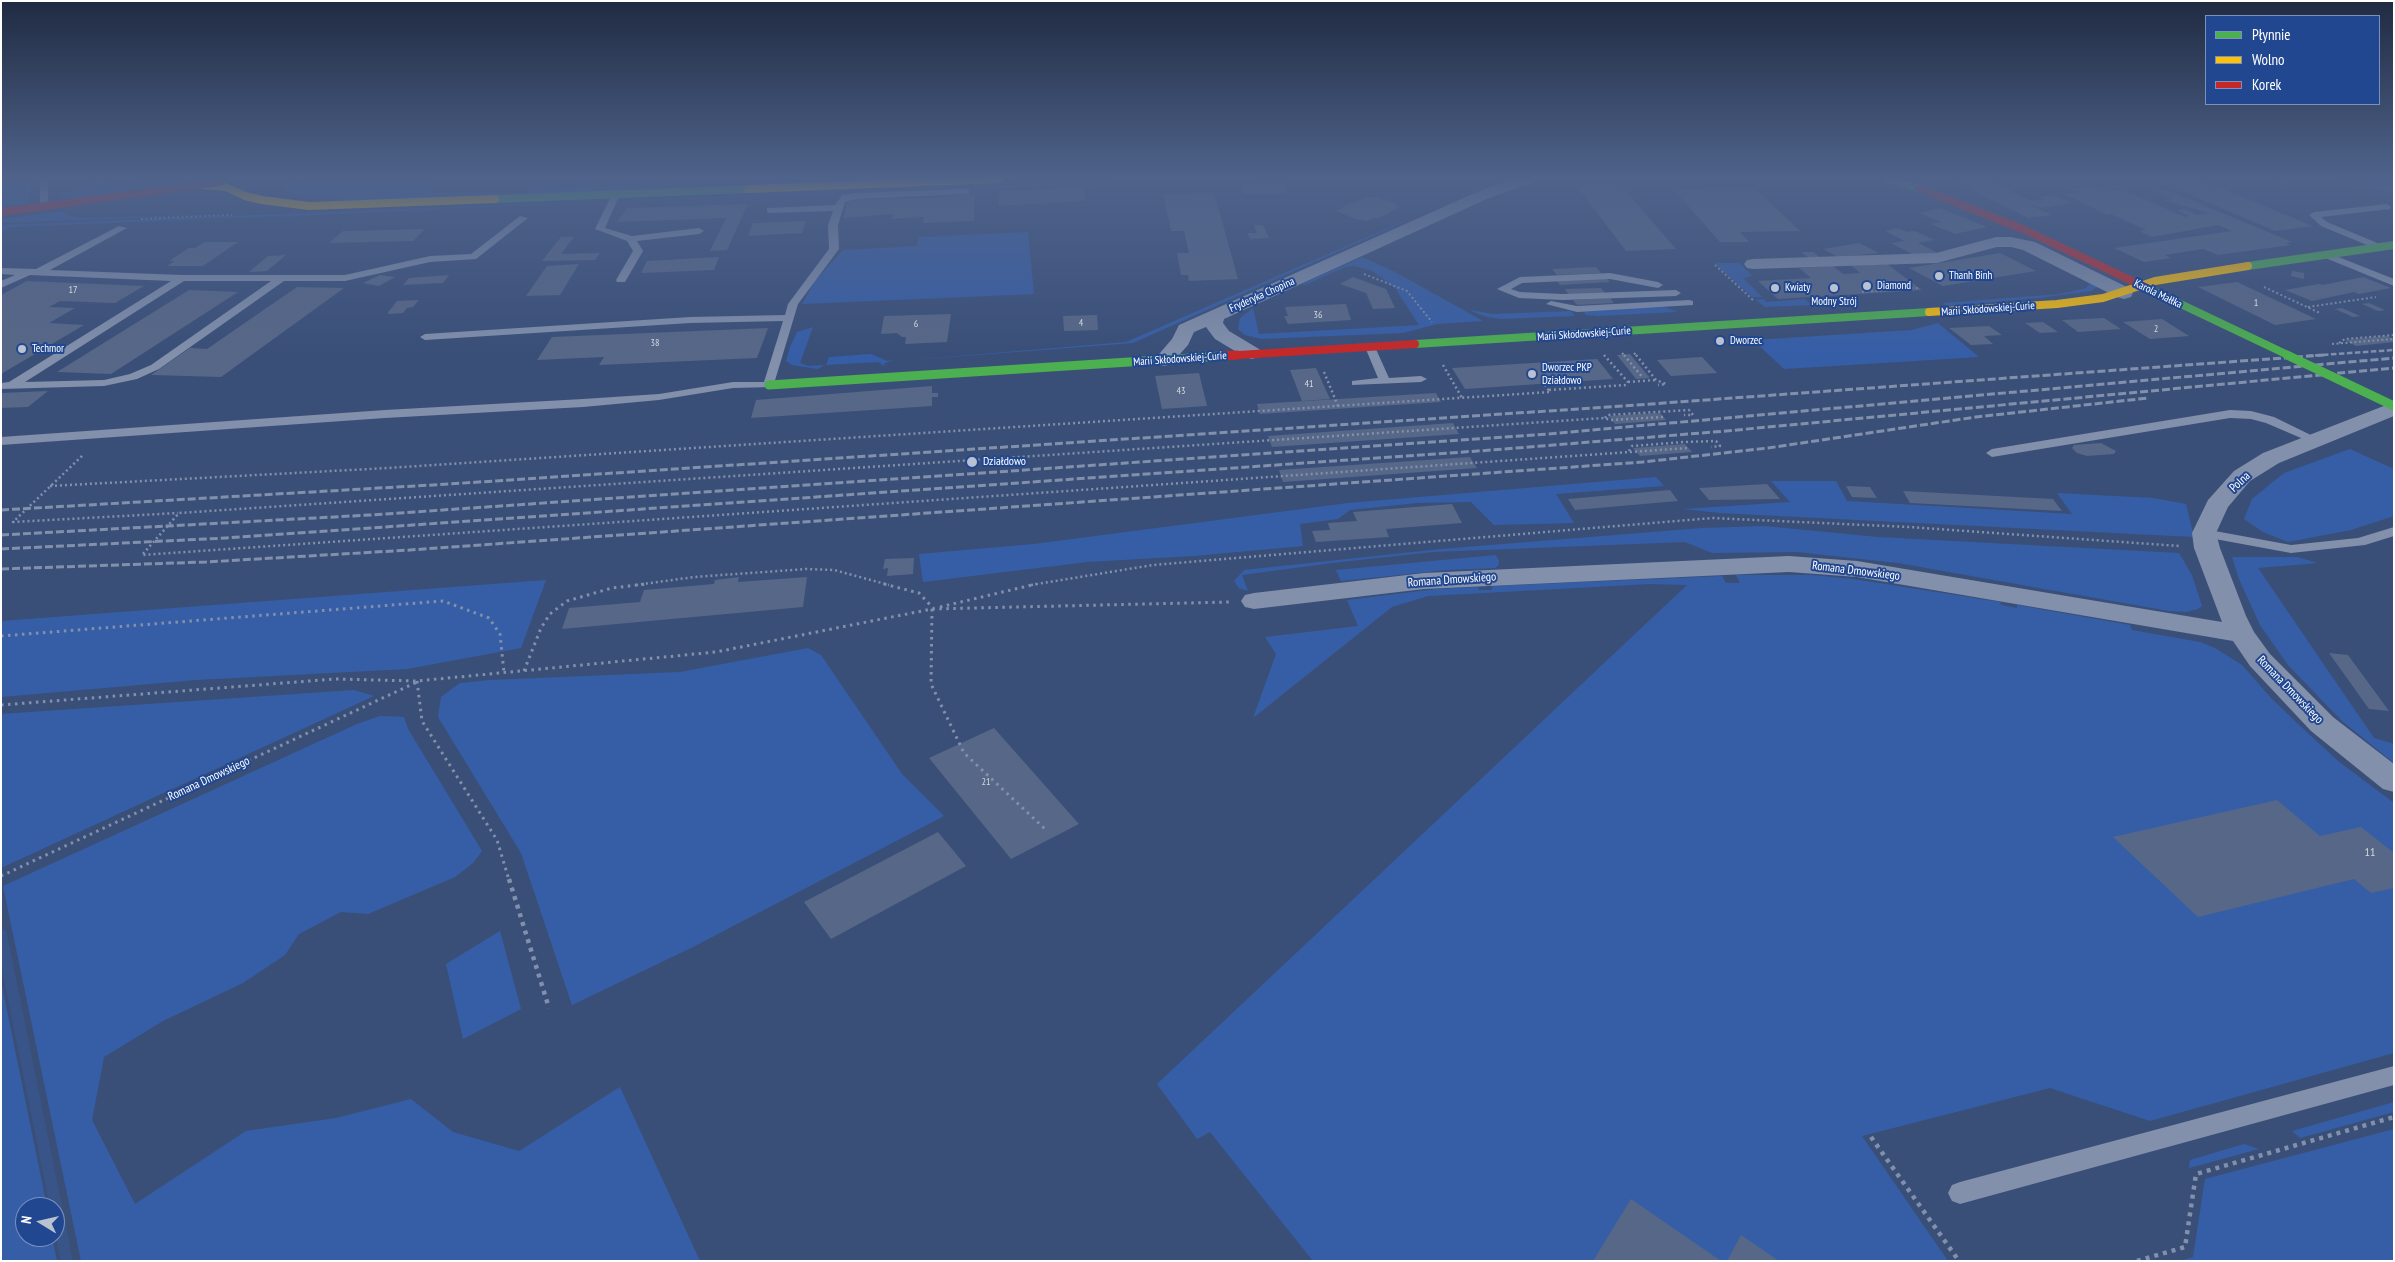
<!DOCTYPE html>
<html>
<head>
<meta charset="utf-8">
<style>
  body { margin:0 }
  #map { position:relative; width:2395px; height:1262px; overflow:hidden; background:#3a4f78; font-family:"PT Sans Narrow",sans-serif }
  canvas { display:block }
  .frame { position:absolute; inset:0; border:2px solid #fff; pointer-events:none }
  .legend { position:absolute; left:2205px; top:15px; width:175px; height:90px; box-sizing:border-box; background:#214791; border:1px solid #7a91bd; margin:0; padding:6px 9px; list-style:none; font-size:15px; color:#fff }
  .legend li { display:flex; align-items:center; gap:10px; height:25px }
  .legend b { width:25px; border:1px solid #7a91bd }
  .north { position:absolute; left:15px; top:1197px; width:50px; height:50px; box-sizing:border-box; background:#214791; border:1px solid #7a91bd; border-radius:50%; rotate:279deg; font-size:14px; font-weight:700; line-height:20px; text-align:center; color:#fff }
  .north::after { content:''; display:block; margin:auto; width:18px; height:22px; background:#bac1d0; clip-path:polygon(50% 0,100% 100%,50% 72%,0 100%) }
</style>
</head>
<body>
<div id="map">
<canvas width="2395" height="1262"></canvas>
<div class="frame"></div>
<ul class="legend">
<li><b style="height:6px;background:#4caf50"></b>Płynnie</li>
<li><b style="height:6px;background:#ffc107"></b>Wolno</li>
<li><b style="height:6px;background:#c62828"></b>Korek</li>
</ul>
<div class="north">N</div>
</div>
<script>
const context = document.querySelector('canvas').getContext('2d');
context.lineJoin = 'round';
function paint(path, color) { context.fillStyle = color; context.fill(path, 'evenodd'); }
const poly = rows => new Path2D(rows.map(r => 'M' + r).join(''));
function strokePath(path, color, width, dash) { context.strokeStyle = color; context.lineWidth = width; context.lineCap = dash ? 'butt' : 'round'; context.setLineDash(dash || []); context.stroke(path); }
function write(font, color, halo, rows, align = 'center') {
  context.font = font + ' "PT Sans Narrow",sans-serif'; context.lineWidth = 4; context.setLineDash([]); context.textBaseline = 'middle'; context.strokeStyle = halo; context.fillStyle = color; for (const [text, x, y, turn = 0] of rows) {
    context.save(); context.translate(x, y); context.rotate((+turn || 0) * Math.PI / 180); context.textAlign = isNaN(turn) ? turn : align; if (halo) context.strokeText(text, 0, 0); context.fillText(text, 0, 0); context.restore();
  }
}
const green = poly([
  [1,179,30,179,31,198,25,204,1,206],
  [158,179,203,179,77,198,61,198,58,194],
  [318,179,426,179,433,193,500,192,496,196,357,201,303,197,280,187],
  [2317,179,2394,179,2394,192],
  [1107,182,1120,184,947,190,947,188],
  [664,184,663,188,525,194,530,189],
  [834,192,833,194,626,201,631,200],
  [605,201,321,215,10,227,1,232,1,225],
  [64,211,65,214,71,216,82,218,234,214,1,223,1,219],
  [1401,222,1402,223,1133,343,899,361,1126,342],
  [1028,232,1034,294,802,304,815,281,843,250,917,246,919,237],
  [1362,257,1395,272,1483,321,1437,324,1403,333,1261,339,1245,335,1238,329,1240,318,1253,308,1259,334,1419,325,1395,288,1372,271,1355,266,1345,267,1305,285,1302,284],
  [1714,263,1740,263,1752,276,1743,278,1762,297,1752,297],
  [2092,281,2099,286,2091,291,2039,298,1947,306,1943,303,2060,294,2086,288],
  [1764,299,1766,302,1805,299,1811,305,1765,307,1756,300],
  [1661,306,1678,312,1598,316,1586,315,1582,310],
  [1472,310,1492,314,1571,311,1575,316,1502,319,1487,317,1471,311],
  [1938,323,1979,357,1784,369,1753,340,1911,330],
  [813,327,800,363,808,366,824,365,818,369,792,365,786,361,790,347,797,332],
  [871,354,887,361,894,360,885,363,884,366,878,362,826,365,829,357],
  [2350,449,2394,469,2394,516,2351,530,2288,542,2263,532,2244,519,2252,499,2284,473],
  [1656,477,1664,486,1556,494,1574,523,1494,525,1471,502,1417,503,1350,510,1338,519,1300,524,1303,546,1193,556,1087,562,923,582,919,554,1034,544,1348,503],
  [1771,481,1836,481,1847,501,2072,514,2057,493,2153,498,2186,504,2194,537,1720,513,1683,509,1790,502],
  [1764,526,1878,537,2179,553,2192,575,2202,606,2198,609,2186,612,2169,611,1898,563,1797,552,1712,553,1685,542,1433,552,1332,563,1242,575,1248,591,1239,588,1234,581,1244,570,1441,549,1702,528],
  [1496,555,1499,561,1498,566,1495,568,1447,570,1341,581,1336,570],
  [2232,557,2297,557,2318,563,2258,568,2374,738,2394,744,2394,763,2342,721,2288,665,2260,625,2239,579],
  [1736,575,1811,575,1853,579,2000,602,2001,605,2017,608,2017,605,2130,625,2132,630,2200,642,2215,648,2242,665,2271,698,2297,723,2338,761,2394,803,2394,1053,2150,1121,2050,1088,1862,1136,1948,1261,1313,1261,1210,1132,1197,1139,1157,1084,1687,585,1650,584,1428,596,1392,607,1253,718,1276,654,1265,637,1358,626,1347,600,1437,589,1478,587,1479,590,1492,590,1492,586,1722,576,1726,583,1740,583],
  [546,580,521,648,407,669,196,680,1,697,1,621],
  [808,648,821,655,902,774,944,816,693,947,572,1005,521,853,438,717,441,697,460,683,490,680,680,672],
  [354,690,374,696,1,868,1,714],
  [380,716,404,717,408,729,482,851,473,863,455,877,368,914,341,912,299,934,285,955,243,983,163,1021,104,1057,92,1120,135,1204,246,1131,336,1118,411,1099,453,1132,519,1151,620,1087,700,1261,81,1261,3,886,357,724],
  [500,931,521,1009,463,1039,446,964],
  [1,981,47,1207,25,1207,25,1237,52,1237,57,1261,1,1261],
  [2394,1102,2394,1112,2300,1138,2292,1131],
  [2394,1129,2394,1261,2180,1261,2193,1257,2205,1179],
  [2244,1144,2259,1149,2189,1168,2190,1160]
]);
const stream = poly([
  [1,935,67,1261]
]);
const building = poly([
  [94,179,122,179,122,180,93,185],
  [1949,179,1986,179,2032,201,2044,199,2039,197,2053,195,2071,203,2041,208,2030,205,2052,215,2028,218],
  [2153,179,2199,179,2313,226,2275,231],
  [2261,179,2288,179,2289,185,2261,180],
  [1283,182,1287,193,1272,194,1243,194,1240,184],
  [1620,184,1676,249,1626,251,1576,185],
  [2092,186,2106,192,2123,190,2185,217,2189,216,2177,211,2185,209,2197,215,2209,213,2163,200,2173,199,2156,191,2167,190,2292,242,2286,243,2291,245,2218,255,2203,249,2165,255,2171,258,2144,262,2114,248,2232,231,2218,225,2152,237,2139,231,2146,230,2111,214,2107,215,2065,194,2078,192,2069,189],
  [1084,188,1085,201,998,206,1000,191],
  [1756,189,1800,231,1740,232,1749,242,1720,242,1674,190],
  [1214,192,1238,279,1189,281,1188,275,1181,275,1177,253,1189,253,1184,231,1171,231,1163,194],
  [975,194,974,221,923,223,924,217,892,219,893,214,843,218,848,199,928,198],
  [1368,197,1377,197,1398,204,1394,205,1400,207,1378,219,1375,218,1367,221,1355,219,1336,211,1344,207,1341,207],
  [748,204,727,250,710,251,726,218,617,222,627,208],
  [1940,208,1987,227,1955,234,1931,224,1941,222,1919,213],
  [806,221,802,233,748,236,753,223],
  [1254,225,1263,225,1269,238,1250,239,1247,233,1257,233],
  [1898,228,1907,232,1915,231,1934,240,1918,243,1938,253,1918,257,1891,243,1905,241,1885,231],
  [425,229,413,241,329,243,343,231],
  [561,237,574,237,561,254,600,253,595,260,542,261],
  [204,242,238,242,203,266,167,266,175,261,169,261,189,248,195,248],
  [1859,243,1879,253,1838,257,1823,249],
  [1801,252,1813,252,1822,259,1810,259],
  [2000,253,2036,271,1943,286,1909,268],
  [286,255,267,271,249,272,268,256],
  [719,257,714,270,641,273,647,261],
  [579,264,560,295,526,296,547,266],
  [1887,264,1922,290,1778,299,1758,281,1811,278,1799,268,1833,266,1843,274,1860,273,1852,266],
  [1596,267,1601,273,1557,275,1552,269],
  [2292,271,2304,273,2304,279,2291,276],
  [380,275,395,277,379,286,363,283],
  [449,275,443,283,403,285,409,278],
  [1353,277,1386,289,1395,308,1373,309,1366,293,1340,284],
  [1605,277,1610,282,1560,285,1556,279],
  [2363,277,2391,288,2359,294,2354,292,2312,301,2285,290,2319,284,2323,285],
  [27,281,144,286,115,303,60,301,49,307,75,308,49,323,84,325,1,374,1,295],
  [2237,282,2316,319,2275,325,2198,287],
  [297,287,344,288,221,377,151,375,190,348,207,349],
  [1601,288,1605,293,1569,295,1565,289],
  [189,290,238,292,111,374,57,372],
  [1610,298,1614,303,1577,305,1573,300],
  [419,300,413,307,407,308,403,313,387,314,397,301],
  [2369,303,2385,310,2378,311,2362,304],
  [1346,304,1351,320,1288,324,1284,316,1288,316,1285,307],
  [2342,308,2360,316,2353,317,2335,309],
  [951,314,947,342,905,344,906,337,902,337,897,333,881,334,884,316],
  [1097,315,1098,330,1064,331,1063,316],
  [2104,318,2121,329,2078,332,2062,320],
  [2162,319,2189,336,2150,339,2123,322],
  [2043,322,2058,332,2040,333,2025,323],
  [1989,326,2002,335,1984,336,1993,344,1971,345,1949,328],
  [768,328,757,358,599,365,604,357,537,360,552,337],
  [2387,336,2394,339,2394,342,2356,346,2345,340],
  [1630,354,1650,378,1636,379,1617,355],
  [1702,357,1717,373,1671,376,1657,360],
  [1597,359,1613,379,1465,389,1452,368],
  [1316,368,1330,399,1302,401,1290,370],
  [1199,373,1207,406,1162,409,1155,376],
  [932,386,932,393,938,393,938,397,932,397,932,406,751,418,756,400],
  [48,391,28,407,1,408,1,393],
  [1436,393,1441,402,1260,414,1257,404],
  [1660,413,1666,420,1615,424,1609,416],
  [1453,423,1459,434,1272,447,1268,436],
  [2101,443,2116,451,2114,454,2087,456,2077,453,2072,448,2074,445],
  [1685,444,1692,452,1640,456,1633,448],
  [1470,457,1477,468,1283,482,1279,470],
  [1767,484,1780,499,1709,500,1699,488],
  [1846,486,1870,487,1877,498,1852,497],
  [1670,490,1678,501,1575,510,1568,499],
  [1903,491,2053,499,2062,511,1910,503],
  [1452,504,1462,523,1386,529,1389,537,1316,542,1312,531,1330,530,1328,523,1357,521,1353,512],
  [914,558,913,574,887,576,888,568,883,569,885,559],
  [739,577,738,582,807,577,803,607,562,629,569,608,640,602,644,590,714,584,715,580],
  [2329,653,2348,655,2389,711,2369,709],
  [994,728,1079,824,1011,859,929,758],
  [2277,800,2320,836,2361,827,2394,853,2394,888,2371,893,2354,879,2198,917,2113,837],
  [938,832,966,866,831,939,804,902],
  [1631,1199,1721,1261,1593,1261],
  [1741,1235,1779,1261,1727,1261]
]);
const pathFar3 = poly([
  [294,181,306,179],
  [1023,184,1142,179],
  [141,219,232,215],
  [1715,265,1753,300],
  [1364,274,1407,291,1432,322],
  [2264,287,2320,313],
  [1862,292,1918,288],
  [2308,307,2376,297],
  [2339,343,2345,339,2394,335],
  [2332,344,2393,339],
  [1622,353,1625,356],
  [1634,353,1637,356]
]);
const pathFar2 = poly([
  [1624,355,1643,378],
  [1636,355,1656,380,1666,384,1658,385],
  [1443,365,1462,398],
  [1324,372,1338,406],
  [1628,382,1655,380],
  [1549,390,1626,385,1628,382,1604,355],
  [1663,417,1611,420,1604,418,179,513,142,555,1688,448],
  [1605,418,1607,415,1689,410,1693,415,1684,415],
  [1629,451,1632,446,1684,442,1716,441,1720,446,1711,447],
  [82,456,13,522,178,513],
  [50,486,388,468,1550,392,1544,384],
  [636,585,694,577,806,569,834,570,889,585],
  [1031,585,1153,565,1712,518,1909,527,2179,546]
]);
const pathFar1 = poly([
  [884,584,919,593,934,609],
  [940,607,1036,584],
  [932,609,931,684,964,753,1045,829],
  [1,636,443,601,489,618,500,634,504,673],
  [524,671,541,628,550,614,567,601,612,588,646,584],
  [417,681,422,721,497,840,509,880],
  [1,705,335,679,417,681,716,652,932,609,1229,602],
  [1,876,417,682]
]);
const path = poly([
  [509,879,549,1008],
  [1871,1137,1959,1261],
  [2137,1261,2185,1247,2196,1174,2394,1117]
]);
const lane = poly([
  [40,179,48,179,48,207,44,210,40,207,40,179],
  [966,189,969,190,969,194,855,199,845,202,838,225,839,249,798,304,773,387,733,388,659,400,583,407,385,418,1,445,1,437,385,410,583,399,659,394,733,382,764,382,783,321,690,323,425,340,420,337,425,334,690,317,785,315,788,304,829,249,828,225,833,211,770,213,767,212,767,208,835,205,842,195,855,193,966,189],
  [616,191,620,194,605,228,632,236,699,228,704,231,699,234,637,241,643,251,625,282,617,282,616,280,633,251,627,241,595,229,612,194,616,191],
  [2387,204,2391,207,2390,209,2321,217,2327,222,2382,245,2384,247,2379,250,2321,226,2309,215,2314,212,2387,204],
  [520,216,528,218,476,259,430,262,345,281,284,281,159,369,137,379,104,386,1,389,1,383,9,382,171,281,30,275,1,288,1,281,15,275,1,274,1,268,36,269,119,226,127,228,50,270,182,275,345,275,430,256,471,254,520,216],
  [184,281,271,281,151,365,130,374,104,380,25,382,184,281],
  [2326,252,2394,279,2394,286,2323,257,2321,255,2326,252],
  [1610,273,1658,282,1663,285,1658,288,1610,279,1522,283,1511,289,1520,292,1563,294,1676,290,1681,293,1676,296,1563,300,1519,298,1497,289,1520,277,1610,273],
  [1689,300,1693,301,1693,305,1577,312,1546,304,1551,301,1577,306,1689,300],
  [1370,344,1375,347,1389,378,1421,376,1427,379,1421,382,1352,385,1352,381,1378,378,1365,347,1370,344],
  [2230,410,2251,411,2274,417,2321,440,2315,444,2266,423,2251,419,2230,418,1992,457,1986,453,1992,449,2230,410],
  [2394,527,2394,536,2365,545,2291,553,2204,537,2197,533,2204,529,2291,545,2358,538,2394,527],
  [2394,1066,2394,1085,1960,1204,1952,1201,1948,1193,1952,1185,1960,1182,2394,1066]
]);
const street = poly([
  [1512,179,1536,179,1534,182,1489,198,1224,319,1223,323,1229,331,1259,349,1262,353,1259,357,1252,359,1245,357,1215,339,1206,327,1194,332,1188,345,1171,364,1164,366,1157,364,1154,360,1172,339,1179,325,1477,192,1512,179],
  [1996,237,2011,237,2035,242,2131,289,2133,293,2131,297,2124,299,2117,297,2023,250,2011,247,1997,247,1937,263,1753,269,1747,268,1744,264,1747,260,1753,259,1936,253,1996,237],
  [2394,402,2394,416,2279,463,2250,481,2228,507,2216,533,2220,548,2246,616,2254,632,2270,654,2333,717,2394,764,2394,792,2383,789,2311,731,2250,666,2233,641,1857,577,1789,572,1424,589,1254,609,1245,607,1241,601,1245,595,1254,593,1424,573,1789,556,1857,561,2222,622,2194,548,2192,533,2208,500,2234,471,2263,453,2394,402]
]);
const fastFar1 = poly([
  [1888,179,1919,188],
  [495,199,748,189],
  [2248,266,2394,245],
  [1415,344,1929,312],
  [1217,356,1223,356]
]);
const fast = poly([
  [769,385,1223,356]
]);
const slow = poly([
  [201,185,226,187,245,196,262,200,309,206,495,199],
  [748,189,1000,179],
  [1929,312,2057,304,2103,298,2155,281,2248,266]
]);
const jamFar1 = poly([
  [1,212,220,182],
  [1223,356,1415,344]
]);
const jam = poly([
  [1223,356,1237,355]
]);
const railFar1 = poly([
  [2307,356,2394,350]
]);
const rail = poly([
  [1,510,449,484,1623,406,2324,355],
  [1,535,370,515,1548,434,2394,358],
  [1,549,226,538,1492,450,1726,431,2394,368],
  [1,569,206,562,410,550,1643,462,1768,448,1976,417,2148,398]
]);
const fastBridgeFar1 = poly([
  [2147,288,2290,356]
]);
const fastBridge = poly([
  [2287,355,2394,406]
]);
const jamBridge = poly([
  [1919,188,2025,230,2147,288]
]);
const markers = [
  [1939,276,5,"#bac1d0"],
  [1867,286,5,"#bac1d0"],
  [1775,288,5,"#bac1d0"],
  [1834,288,5,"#bac1d0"],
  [1720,341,5,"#bac1d0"],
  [22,349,5,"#bac1d0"],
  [1532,374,5,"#bac1d0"],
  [972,462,6,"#bac1d0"]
];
const numberNames = [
  ["17",73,290],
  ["1",2256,303],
  ["36",1318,315],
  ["4",1081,323],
  ["6",916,324],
  ["2",2156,329],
  ["38",655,343],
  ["41",1309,384],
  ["43",1181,391],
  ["21",986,782]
];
const farPoinames = [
  ["Thanh Binh",1949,276],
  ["Diamond",1877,286],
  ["Kwiaty",1785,288],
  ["Modny Strój",1834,302,"center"],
  ["Dworzec",1730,341],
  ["Techmor",32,349],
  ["Dworzec PKP",1542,368],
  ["Działdowo",1542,381]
];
const farStreetnames = [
  ["Karola Małłka",2158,294,26],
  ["Fryderyka Chopina",1262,295,-24],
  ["Marii Skłodowskiej-Curie",1988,309,-4],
  ["Marii Skłodowskiej-Curie",1584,334,-4],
  ["Marii Skłodowskiej-Curie",1180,359,-4]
];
const poiNames = [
  ["Działdowo",983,462]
];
const streetNames = [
  ["Polna",2240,482,-43],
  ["Romana Dmowskiego",1856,571,7],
  ["Romana Dmowskiego",1452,580,-4],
  ["Romana Dmowskiego",2290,690,46],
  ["Romana Dmowskiego",209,779,-25]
];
const nearNumbernames = [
  ["11",2370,853]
];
paint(green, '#365ea7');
strokePath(stream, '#395488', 12);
paint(building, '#576787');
strokePath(pathFar3, '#8290ab', 2, [2, 2.5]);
strokePath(pathFar2, '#8290ab', 2.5, [2, 3]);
strokePath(pathFar1, '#8290ab', 3, [2.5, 4.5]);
strokePath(path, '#8290ab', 4.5, [4, 5]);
paint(lane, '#8290ab');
paint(street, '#8290ab');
strokePath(fastFar1, '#4caf50', 8);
strokePath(fast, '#4caf50', 9);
strokePath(slow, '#ffc107', 8);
strokePath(jamFar1, '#c62828', 8);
strokePath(jam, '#c62828', 9);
strokePath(railFar1, '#8190ab', 2.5, [5.5, 2.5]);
strokePath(rail, '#8190ab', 3, [8, 3]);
strokePath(fastBridgeFar1, '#4caf50', 8);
strokePath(fastBridge, '#4caf50', 9);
strokePath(jamBridge, '#c62828', 8);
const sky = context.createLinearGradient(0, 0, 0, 356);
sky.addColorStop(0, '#202b42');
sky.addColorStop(0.5, '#4f638b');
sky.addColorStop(1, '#4f638b00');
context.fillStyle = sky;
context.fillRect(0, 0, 2395, 356);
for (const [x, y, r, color] of markers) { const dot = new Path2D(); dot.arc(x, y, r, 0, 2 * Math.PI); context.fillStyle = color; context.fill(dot); strokePath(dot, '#214791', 2); }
write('10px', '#d5d9e1', null, numberNames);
write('11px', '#fff', '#214791', farPoinames, 'left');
write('11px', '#fff', '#214791', farStreetnames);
write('12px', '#fff', '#214791', poiNames, 'left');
write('12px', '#fff', '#214791', streetNames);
write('12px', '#d5d9e1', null, nearNumbernames);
</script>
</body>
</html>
